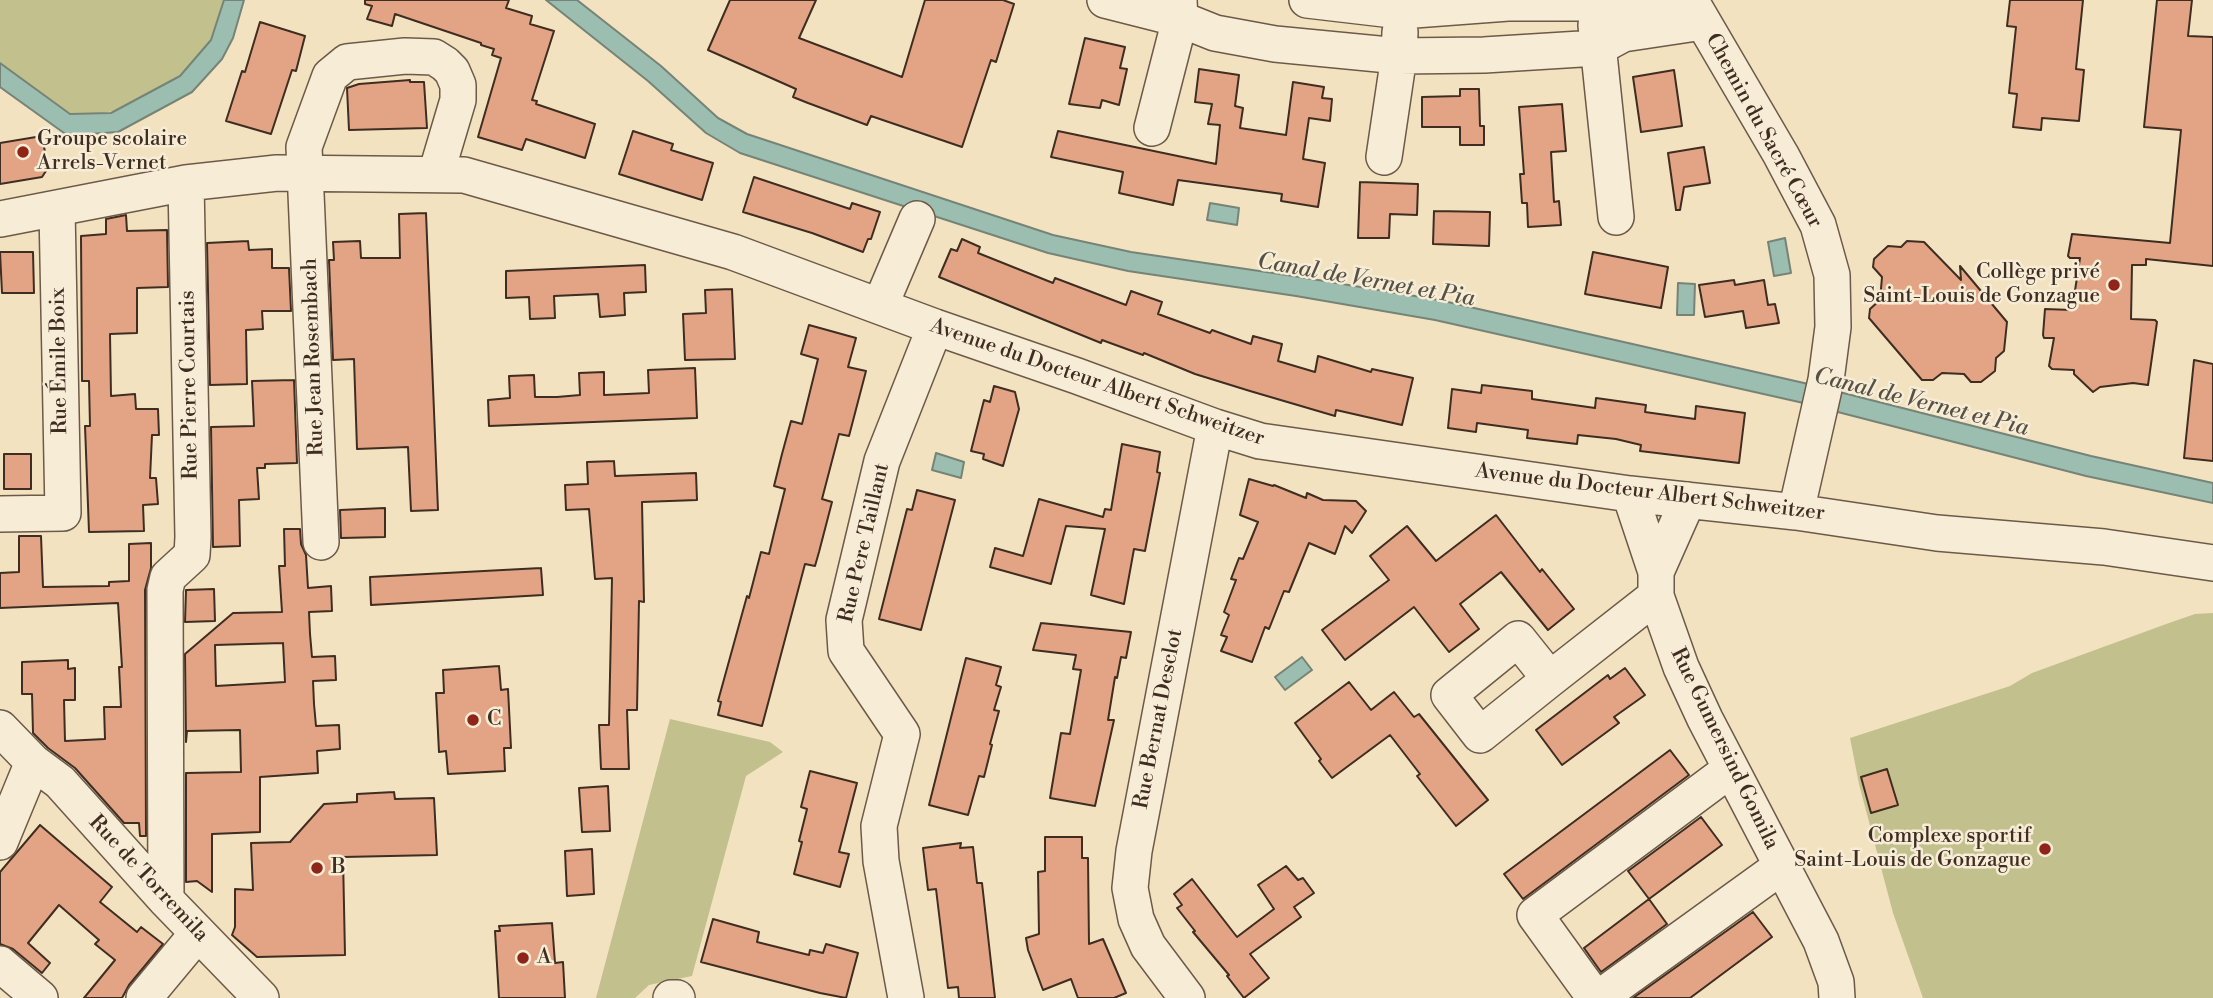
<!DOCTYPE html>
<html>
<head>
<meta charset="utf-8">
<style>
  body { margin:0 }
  canvas { display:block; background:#f2e2c0 }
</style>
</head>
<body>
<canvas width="2213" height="998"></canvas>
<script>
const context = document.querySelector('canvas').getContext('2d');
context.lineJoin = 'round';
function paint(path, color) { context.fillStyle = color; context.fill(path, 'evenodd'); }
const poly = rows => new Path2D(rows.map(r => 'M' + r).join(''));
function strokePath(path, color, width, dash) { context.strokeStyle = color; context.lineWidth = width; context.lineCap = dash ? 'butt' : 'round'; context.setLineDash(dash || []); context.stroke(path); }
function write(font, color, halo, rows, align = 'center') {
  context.font = font + ' "Libre Bodoni",serif'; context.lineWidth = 5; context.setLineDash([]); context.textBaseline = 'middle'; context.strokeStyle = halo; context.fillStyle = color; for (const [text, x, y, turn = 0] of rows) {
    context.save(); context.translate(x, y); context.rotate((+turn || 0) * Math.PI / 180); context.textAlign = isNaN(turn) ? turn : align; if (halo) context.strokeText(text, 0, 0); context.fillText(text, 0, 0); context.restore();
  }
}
const green = poly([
  [0,0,234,0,214,54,146,105,59,121,0,75],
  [2213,613,2213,998,1923,998,1893,913,1859,784,1850,738,2010,686,2032,673,2169,623,2195,614],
  [670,719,770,742,783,752,746,776,692,976,649,985,635,998,596,998]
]);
const water = poly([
  [224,0,244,0,233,38,222,59,192,92,118,132,76,135,64,133,0,87,0,63,70,114,111,113,180,76,211,40,224,0],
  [546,0,577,0,661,66,718,118,747,134,1053,235,1131,252,1300,277,1439,300,1804,383,2091,456,2213,483,2213,503,2086,476,1799,402,1435,320,1296,296,1128,271,1048,253,740,153,706,133,648,81,546,0],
  [1210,203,1239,208,1237,225,1207,220,1210,203],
  [1785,238,1791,273,1774,276,1768,242,1785,238],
  [1678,283,1695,284,1694,315,1677,315,1678,283],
  [936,453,964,462,961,478,932,470,936,453],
  [1302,657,1312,670,1285,690,1275,677,1302,657]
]);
const building = poly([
  [365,0,509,0,506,8,532,16,530,24,554,31,532,100,537,101,536,104,595,124,585,158,526,139,522,150,478,137,501,58,492,55,494,49,481,45,481,43,395,14,392,26,367,19,372,6,365,4,365,0],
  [730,0,816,0,799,38,902,77,925,0,1003,0,1014,4,996,62,991,60,962,147,871,116,867,125,808,103,793,97,796,89,708,50,730,0],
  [2010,0,2083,0,2076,69,2084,70,2079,121,2042,118,2041,130,2013,127,2017,94,2009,93,2016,27,2007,26,2010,0],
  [2157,0,2192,0,2188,36,2213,37,2213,266,2146,259,2146,265,2132,265,2131,319,2155,320,2157,322,2148,385,2133,383,2100,387,2093,392,2074,374,2074,370,2052,369,2049,366,2054,338,2044,338,2043,335,2045,309,2072,310,2080,258,2070,258,2068,256,2072,234,2170,243,2181,130,2144,127,2157,0],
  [260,22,305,36,296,71,292,70,271,134,226,121,242,71,245,72,260,22],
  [1085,38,1125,47,1120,68,1127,69,1119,105,1102,100,1100,108,1069,104,1085,38],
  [1199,69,1239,75,1235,106,1243,108,1240,128,1286,135,1293,82,1324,87,1322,98,1332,99,1330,121,1309,118,1303,159,1325,163,1318,207,1281,201,1282,194,1178,180,1173,205,1119,193,1123,172,1051,157,1058,131,1216,164,1220,125,1208,124,1212,104,1195,102,1199,69],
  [1674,70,1682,126,1641,132,1633,77,1674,70],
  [410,80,410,82,424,82,427,128,349,130,347,88,359,84,410,80],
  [1460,89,1479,89,1480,126,1484,126,1484,145,1460,145,1460,127,1422,127,1422,97,1460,96,1460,89],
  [1562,104,1566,151,1551,152,1554,202,1559,201,1561,225,1528,227,1527,203,1522,203,1520,174,1524,174,1519,107,1562,104],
  [633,131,673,144,671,150,713,163,702,200,619,174,633,131],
  [42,136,48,168,42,177,0,184,0,143,42,136],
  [1704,147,1710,183,1684,187,1680,210,1676,210,1668,153,1704,147],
  [754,177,850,209,852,203,880,212,871,239,868,239,863,252,812,233,743,212,754,177],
  [1360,182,1418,184,1417,215,1390,214,1389,238,1358,238,1360,182],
  [1434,211,1490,212,1489,246,1433,244,1434,211],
  [426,213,438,510,411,511,408,447,357,449,354,359,333,360,329,260,334,260,333,242,360,241,361,258,400,258,399,214,426,213],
  [126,215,127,231,167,230,168,287,137,288,137,333,110,334,111,396,135,394,136,409,158,409,159,435,152,435,150,478,156,478,158,504,143,505,144,531,89,532,85,426,90,426,89,381,82,381,81,236,106,234,106,219,126,215],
  [962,239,980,247,978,253,1053,283,1055,278,1126,305,1131,291,1162,302,1158,314,1210,333,1212,330,1251,344,1253,336,1282,344,1278,361,1315,372,1318,356,1371,372,1372,369,1413,378,1402,425,1336,410,1335,416,1250,391,1195,374,1144,353,1143,355,1102,340,1101,343,939,277,951,249,957,251,962,239],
  [248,241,249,250,272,249,272,268,289,268,291,311,262,311,263,329,246,330,247,384,210,385,207,243,248,241],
  [1907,241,1924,242,1961,280,1960,266,2007,322,2004,351,1996,358,1995,371,1981,382,1971,382,1964,374,1942,373,1933,380,1922,380,1869,318,1870,309,1880,300,1882,277,1873,267,1874,259,1888,246,1901,247,1907,241],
  [0,252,33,252,34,293,2,293,0,252],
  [1593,252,1668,267,1661,308,1585,294,1593,252],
  [645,265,646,292,624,293,625,315,600,317,598,294,554,296,555,318,530,319,529,297,506,298,506,271,645,265],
  [1734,280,1735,285,1764,280,1768,305,1775,304,1779,323,1746,328,1743,311,1705,317,1699,285,1734,280],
  [732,289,735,359,685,360,683,314,706,313,705,290,732,289],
  [809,325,856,338,848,367,866,371,849,436,839,434,822,499,832,502,819,552,815,566,805,564,762,726,718,715,721,702,718,701,747,596,749,598,761,552,769,554,774,533,785,489,774,486,782,454,791,421,802,424,818,359,801,354,809,325],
  [2194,360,2213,364,2213,461,2184,458,2194,360],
  [695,368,697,418,489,426,488,400,510,398,509,376,534,375,535,397,557,397,580,395,579,373,604,372,604,395,627,394,649,393,648,370,695,368],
  [294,380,297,463,265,464,265,468,257,468,259,499,239,500,240,546,213,547,211,427,254,426,252,381,294,380],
  [1482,385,1532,391,1532,399,1595,408,1596,398,1646,405,1645,412,1695,419,1696,406,1745,413,1739,463,1640,451,1641,445,1616,439,1578,435,1577,444,1527,438,1528,430,1477,423,1476,432,1448,428,1452,389,1481,393,1482,385],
  [994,386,1015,392,1019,409,1003,466,983,459,984,454,971,451,984,400,990,402,994,386],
  [1122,444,1160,452,1157,472,1160,473,1145,551,1134,549,1124,604,1091,595,1105,529,1066,526,1051,584,990,567,995,548,1023,556,1039,499,1103,517,1105,509,1111,510,1122,444],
  [4,454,31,454,31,489,4,489,4,454],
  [614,461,615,476,696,473,697,500,642,502,644,602,639,601,637,710,627,710,629,769,601,769,599,725,609,725,612,578,595,579,589,509,566,510,565,485,588,484,587,462,614,461],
  [1249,479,1273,486,1274,485,1306,498,1307,493,1323,500,1356,501,1366,511,1352,533,1345,526,1335,554,1309,543,1289,592,1284,591,1269,629,1265,627,1252,662,1221,651,1227,637,1221,635,1229,615,1224,612,1236,580,1231,579,1239,558,1243,559,1258,522,1240,515,1249,479],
  [917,490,955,500,921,630,879,619,907,509,912,510,917,490],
  [385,508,385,537,341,538,340,510,385,508],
  [1496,515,1540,572,1542,569,1574,609,1548,630,1501,572,1460,604,1479,629,1449,652,1414,607,1345,660,1322,630,1389,580,1370,556,1407,526,1436,561,1496,515],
  [284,529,300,529,301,544,306,555,308,588,331,586,332,611,309,612,310,634,312,657,335,656,336,680,313,681,314,704,316,726,339,725,340,749,317,751,318,773,260,777,260,832,212,834,212,892,197,881,186,882,186,773,241,772,240,730,187,731,186,742,185,654,233,613,282,612,279,566,285,566,284,529],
  [283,643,285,682,216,686,215,645,283,643],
  [19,536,41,536,43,587,109,586,109,582,129,581,129,544,151,543,151,568,145,590,146,836,140,836,139,823,124,823,75,768,48,748,33,733,32,694,22,694,22,662,68,660,68,669,75,668,75,700,64,700,65,741,105,739,104,707,121,707,119,667,122,667,118,603,0,608,0,573,19,572,19,536],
  [541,568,543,595,371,605,370,577,541,568],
  [214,589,215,621,185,622,186,590,214,589],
  [1041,623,1131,632,1126,658,1121,657,1117,678,1115,677,1108,720,1114,720,1095,806,1050,798,1061,733,1070,734,1081,670,1073,669,1076,655,1033,650,1041,623],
  [966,658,1001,667,996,685,1001,687,994,710,999,711,990,744,992,745,984,777,979,776,968,815,929,805,966,658],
  [499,666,501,690,508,689,510,728,511,748,504,748,505,771,448,774,446,751,439,752,436,693,444,693,443,670,499,666],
  [1625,668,1645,695,1614,717,1619,723,1562,765,1536,730,1608,675,1610,679,1625,668],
  [1349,682,1371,710,1394,692,1414,717,1419,714,1488,800,1456,826,1417,776,1420,774,1390,735,1332,778,1319,761,1321,759,1295,723,1349,682],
  [1670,750,1689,775,1523,899,1504,874,1670,750],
  [1887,769,1898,805,1871,813,1861,777,1887,769],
  [810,771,857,783,839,852,849,854,840,887,794,874,802,842,799,841,807,809,801,807,810,771],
  [608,786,610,831,582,832,579,788,608,786],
  [394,792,395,799,434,798,437,855,343,857,345,955,257,957,232,935,235,927,235,889,253,890,251,843,290,842,324,804,357,802,357,794,394,792],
  [1701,817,1722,845,1649,899,1628,871,1701,817],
  [40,825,112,887,100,902,137,932,141,927,163,944,129,985,122,998,84,998,115,960,95,944,99,940,59,905,28,943,50,963,42,973,13,949,0,944,0,872,40,825],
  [1045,837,1082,837,1082,858,1088,858,1089,944,1103,939,1126,993,1114,998,1078,998,1071,979,1043,990,1028,950,1026,938,1039,934,1038,872,1045,871,1045,837],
  [961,843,960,848,973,847,977,883,982,883,995,998,959,998,958,987,948,988,936,889,928,890,923,848,961,843],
  [592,849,594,894,567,896,565,851,592,849],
  [1286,866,1298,880,1303,878,1314,893,1294,907,1301,917,1250,954,1269,978,1244,998,1227,976,1229,975,1193,932,1195,931,1177,908,1182,905,1174,894,1192,879,1237,937,1274,909,1258,885,1286,866],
  [1649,899,1667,924,1601,972,1584,948,1649,899],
  [1753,912,1772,937,1690,998,1633,998,1753,912],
  [713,919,759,932,757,942,809,955,810,950,823,953,826,944,858,953,846,998,820,993,701,962,713,919],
  [552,923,555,963,563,962,565,998,499,998,495,931,500,931,499,926,552,923]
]);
const minor = poly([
  [1105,0,1180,19,1215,33,1275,44,1399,56,1484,55,1597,48,1623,34,1703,22],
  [1307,0,1401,11,1508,3,1595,3,1624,9,1675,0],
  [1692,3,1781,155,1818,225,1832,275,1833,327,1826,380,1796,512],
  [1596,25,1616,217],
  [1152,128,1180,19,1179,0],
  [1384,157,1399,56,1400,32],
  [0,219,186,183,277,173,464,175,733,252,935,327,1077,376,1215,427,1260,441,1630,494,1796,512,1937,533,2104,547,2213,563],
  [880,306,917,219],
  [1630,494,1656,572,1656,596,1681,667,1705,719,1821,941,1836,982,1837,998],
  [0,514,63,513,57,209],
  [321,542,304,147,330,76,347,62,405,56,434,57,445,64,452,71,458,85,458,100,436,174],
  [1656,572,1688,500],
  [1550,679,1518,639,1449,695,1480,735,1550,679,1656,596],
  [0,728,33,762,60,782,166,900,261,998],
  [0,842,33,762],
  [166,900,165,590,168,577,192,555,193,537,186,183],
  [0,964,40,998],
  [144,998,198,933],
  [671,998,677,998],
  [906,998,881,861,879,826,902,734,846,651,844,620,882,461,935,327],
  [1187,998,1148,946,1136,919,1130,888,1134,851,1215,427],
  [1595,998,1535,915,1731,769],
  [1599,998,1782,866]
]);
const markers = [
  [23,152,7,"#8f2418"],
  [2114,285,7,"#8f2418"],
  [473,720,7,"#8f2418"],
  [2045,849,7,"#8f2418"],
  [317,868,7,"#8f2418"],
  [523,958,7,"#8f2418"]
];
const streetNames = [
  ["Chemin du Sacré Cœur",1763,131,61],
  ["Rue Jean Rosembach",314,357,-92],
  ["Rue Émile Boix",60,361,-91],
  ["Avenue du Docteur Albert Schweitzer",1097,383,19],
  ["Rue Pierre Courtais",190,385,-91],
  ["Avenue du Docteur Albert Schweitzer",1650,493,7],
  ["Rue Pere Taillant",865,543,-77],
  ["Rue Bernat Desclot",1159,719,-79],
  ["Rue Gumersind Gomila",1724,749,64],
  ["Rue de Torremila",148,879,47]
];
const poiNames = [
  ["Groupe scolaire",37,140],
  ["Arrels-Vernet",37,164],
  ["Collège privé",2100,273,"right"],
  ["Saint-Louis de Gonzague",2100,297,"right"],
  ["C",487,720],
  ["Complexe sportif",2031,837,"right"],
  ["Saint-Louis de Gonzague",2031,861,"right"],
  ["B",331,868],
  ["A",537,958]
];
const waterNames = [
  ["Canal de Vernet et Pia",1366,281,10],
  ["Canal de Vernet et Pia",1921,403,14]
];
paint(green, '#c2c18d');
paint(water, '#9bbeb0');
strokePath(water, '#768477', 2);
paint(building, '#e2a485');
strokePath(building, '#3f2d21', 2);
strokePath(minor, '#6c5a49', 38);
strokePath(minor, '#f7ecd6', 35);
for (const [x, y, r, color] of markers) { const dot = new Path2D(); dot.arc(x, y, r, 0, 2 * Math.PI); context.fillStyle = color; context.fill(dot); strokePath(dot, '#f7ecd6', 2.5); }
write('21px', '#3f2d21', '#f7ecd6', streetNames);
write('21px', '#3f2d21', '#f7ecd6', poiNames, 'left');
write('italic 23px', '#565145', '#f7ecd6', waterNames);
</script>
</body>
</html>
